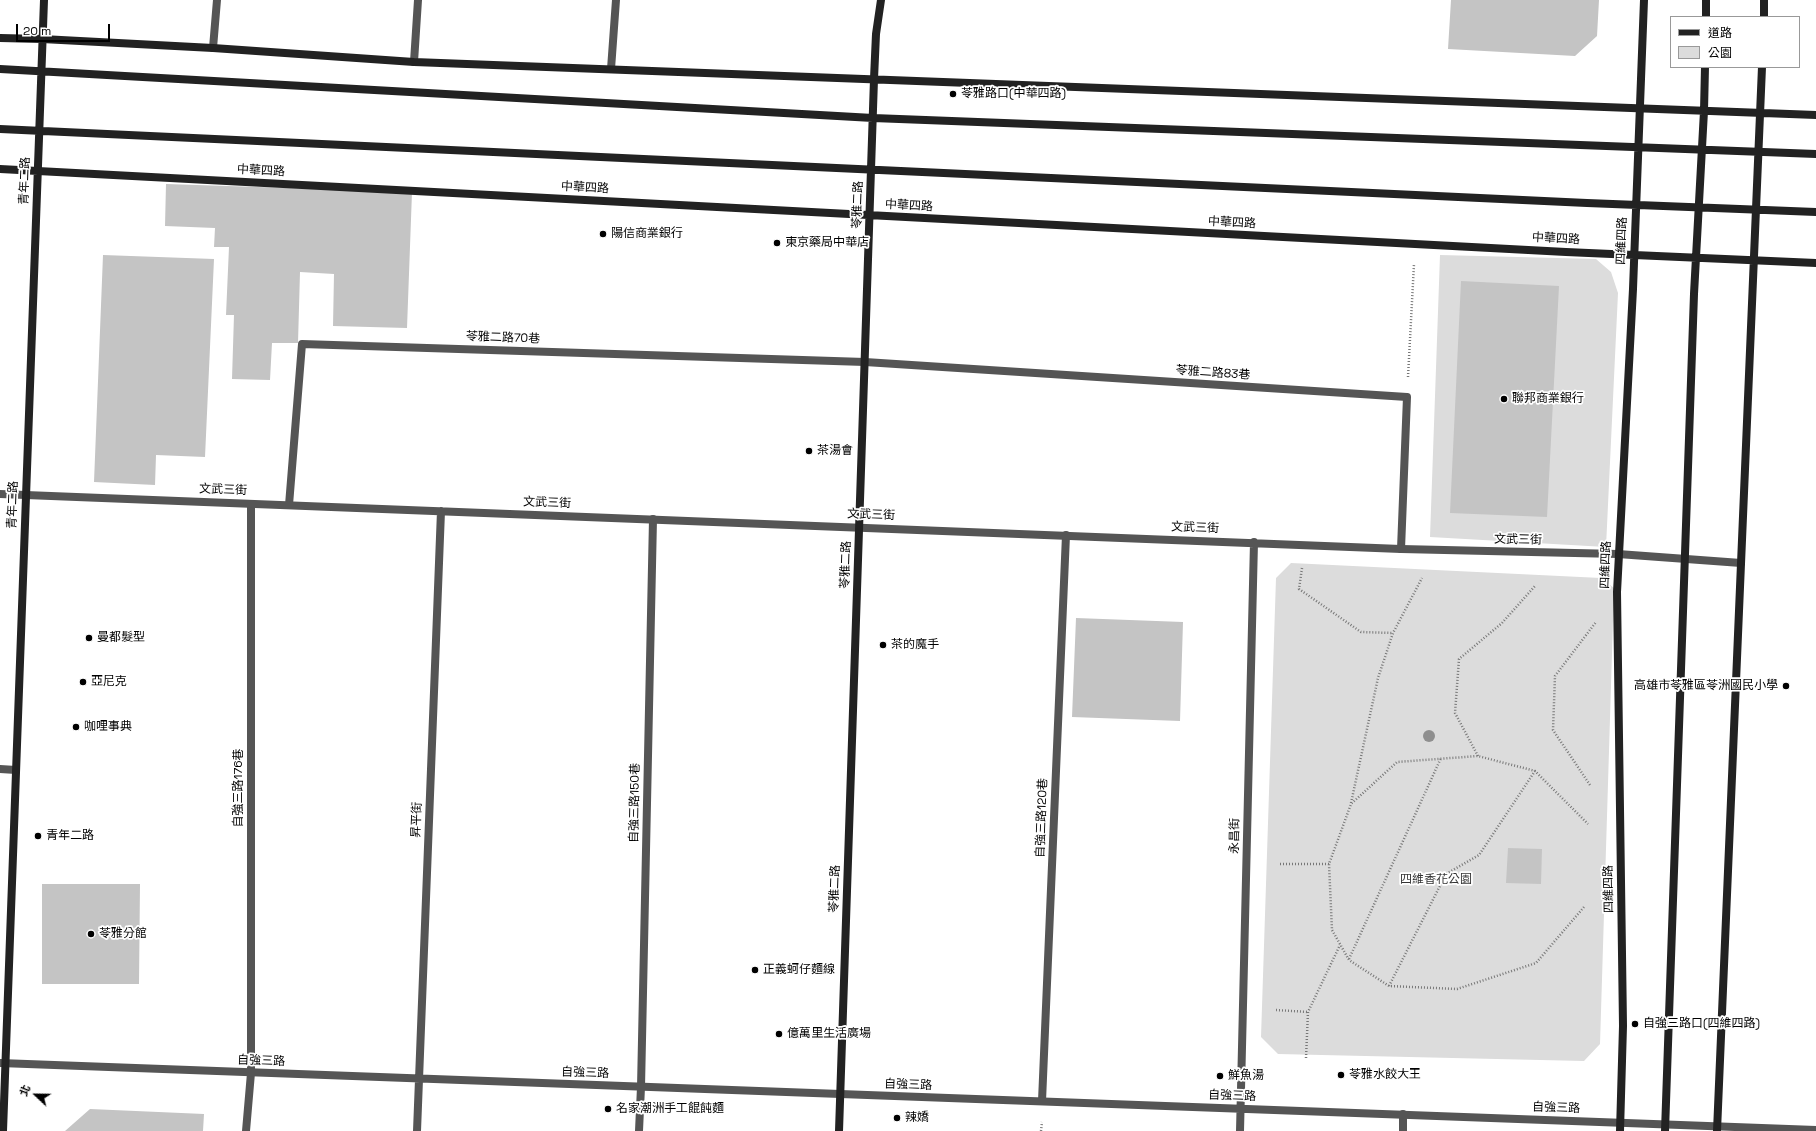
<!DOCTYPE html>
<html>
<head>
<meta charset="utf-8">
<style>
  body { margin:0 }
  #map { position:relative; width:1816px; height:1131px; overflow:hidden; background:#fff; font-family:"Space Grotesk","Noto Sans TC",sans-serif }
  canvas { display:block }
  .legend { position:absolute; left:1670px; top:16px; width:130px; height:52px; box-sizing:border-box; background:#fff; border:1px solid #999; margin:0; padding:5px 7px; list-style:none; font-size:12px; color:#000 }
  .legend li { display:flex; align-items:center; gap:8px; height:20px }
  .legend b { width:20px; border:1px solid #999 }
  .north { position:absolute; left:16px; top:1075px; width:40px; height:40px; -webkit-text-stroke:3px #fff; paint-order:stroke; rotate:292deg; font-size:11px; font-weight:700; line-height:16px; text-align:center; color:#000 }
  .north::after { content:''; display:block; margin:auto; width:14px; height:18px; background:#000; clip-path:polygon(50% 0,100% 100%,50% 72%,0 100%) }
  .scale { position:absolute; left:16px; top:24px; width:94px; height:18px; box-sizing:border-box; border:2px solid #000; border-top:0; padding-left:5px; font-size:12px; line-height:14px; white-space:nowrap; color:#000; -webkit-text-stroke:3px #fff; paint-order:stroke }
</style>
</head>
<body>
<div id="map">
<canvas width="1816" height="1131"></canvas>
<ul class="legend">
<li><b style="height:5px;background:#222"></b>道路</li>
<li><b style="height:11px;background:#dcdcdc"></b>公園</li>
</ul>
<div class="north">北</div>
<div class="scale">20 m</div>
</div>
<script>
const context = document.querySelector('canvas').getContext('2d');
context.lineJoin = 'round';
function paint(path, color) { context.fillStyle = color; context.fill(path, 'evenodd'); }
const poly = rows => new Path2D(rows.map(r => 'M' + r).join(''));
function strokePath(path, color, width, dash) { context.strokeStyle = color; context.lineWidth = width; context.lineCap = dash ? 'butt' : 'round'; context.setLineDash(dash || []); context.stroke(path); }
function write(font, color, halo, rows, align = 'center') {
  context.font = font + ' "Space Grotesk","Noto Sans TC",sans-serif'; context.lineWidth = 3.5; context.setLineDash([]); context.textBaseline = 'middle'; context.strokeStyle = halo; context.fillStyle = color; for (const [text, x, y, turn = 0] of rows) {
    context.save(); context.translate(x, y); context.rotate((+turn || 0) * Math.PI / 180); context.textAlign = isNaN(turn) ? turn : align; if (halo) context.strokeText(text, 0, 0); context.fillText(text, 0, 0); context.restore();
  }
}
const green = poly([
  [1440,255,1596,259,1611,272,1618,293,1606,547,1430,537],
  [1291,563,1601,578,1614,588,1600,1044,1584,1061,1278,1054,1261,1037,1276,578]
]);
const building = poly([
  [1451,0,1599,0,1597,36,1575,56,1448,49],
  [166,184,412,192,407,328,333,326,334,274,300,272,298,343,272,343,270,380,232,379,234,315,226,315,229,247,214,247,215,228,165,226],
  [103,255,214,259,205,457,156,455,155,485,94,482],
  [1461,281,1559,286,1547,517,1450,513],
  [1076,618,1183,622,1180,721,1072,717],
  [1508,848,1542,849,1541,884,1506,883],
  [42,884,140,884,139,984,42,984],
  [90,1109,204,1114,203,1131,65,1131]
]);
const path = poly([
  [1408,377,1414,264],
  [1302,568,1299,589,1361,632,1393,633],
  [1478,756,1455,713,1459,659,1502,623,1535,586],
  [1590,785,1553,730,1555,676,1596,622],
  [1351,803,1378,678,1393,633,1422,578],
  [1280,864,1329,864],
  [1584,907,1536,963,1457,989,1389,986,1349,960,1332,930,1329,864,1351,804,1397,762,1478,756,1535,771,1588,824],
  [1349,959,1441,758],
  [1389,986,1446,874,1479,855,1535,771],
  [1276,1010,1308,1012],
  [1306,1058,1308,1012,1340,945],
  [1041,1131,1042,1122]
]);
const lane = poly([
  [289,505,302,344,865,362,1407,397,1401,549],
  [1042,1101,1066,535],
  [246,1131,251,1073,251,504],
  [639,1131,641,1087,653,519],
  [1403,1131,1403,1114]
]);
const street = poly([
  [213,48,217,0],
  [414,62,418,0],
  [611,69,616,0],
  [0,494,1401,549,1618,554,1741,563],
  [0,769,16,770],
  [0,1063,1816,1130],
  [417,1131,441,511],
  [1240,1131,1254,542]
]);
const secondary = poly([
  [1706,17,1706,0],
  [1764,17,1764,0],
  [0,38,42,39,213,48,414,62,1816,115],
  [0,69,873,118,1816,154],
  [0,129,1587,203,1816,212],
  [0,169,1566,252,1816,263],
  [3,1131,44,0],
  [839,1131,874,79,876,34,881,0],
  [1620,1131,1623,1026,1617,592,1633,289,1644,0],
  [1665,1131,1694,294,1704,111,1705,67],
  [1717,1131,1762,67]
]);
const trees = [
  [1429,736]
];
const markers = [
  [953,94,4,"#000"],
  [603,234,4,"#000"],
  [777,243,4,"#000"],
  [1504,399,4,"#000"],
  [809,451,4,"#000"],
  [89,638,4,"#000"],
  [883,645,4,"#000"],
  [83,682,4,"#000"],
  [1786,686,4,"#000"],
  [76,727,4,"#000"],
  [38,836,4,"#000"],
  [91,934,4,"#000"],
  [755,970,4,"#000"],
  [1635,1024,4,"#000"],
  [779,1034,4,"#000"],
  [1341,1075,4,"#000"],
  [1220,1076,4,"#000"],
  [608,1109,4,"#000"],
  [897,1118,4,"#000"]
];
const poiNames = [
  ["苓雅路口(中華四路)",961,94],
  ["陽信商業銀行",611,234],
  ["東京藥局中華店",785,243],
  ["聯邦商業銀行",1512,399],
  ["茶湯會",817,451],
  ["曼都髮型",97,638],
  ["茶的魔手",891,645],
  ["亞尼克",91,682],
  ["高雄市苓雅區苓洲國民小學",1778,686,"right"],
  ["咖哩事典",84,727],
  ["青年二路",46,836],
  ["苓雅分館",99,934],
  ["正義蚵仔麵線",763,970],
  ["自強三路口(四維四路)",1643,1024],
  ["億萬里生活廣場",787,1034],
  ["苓雅水餃大王",1349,1075],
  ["鮮魚湯",1228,1076],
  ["名家潮洲手工餛飩麵",616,1109],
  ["辣嬌",905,1118]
];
const streetNames = [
  ["中華四路",261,171,3],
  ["青年二路",25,181,-88],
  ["中華四路",585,188,3],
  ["苓雅二路",858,205,-88],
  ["中華四路",909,206,3],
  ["中華四路",1232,223,3],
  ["中華四路",1556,239,3],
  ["四維四路",1622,241,-88],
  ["苓雅二路70巷",503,338,2],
  ["苓雅二路83巷",1213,373,4],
  ["文武三街",223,490,2],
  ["文武三街",547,503,2],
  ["青年二路",13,505,-88],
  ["文武三街",871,515,2],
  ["文武三街",1195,528,2],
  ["文武三街",1518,540,1],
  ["苓雅二路",846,565,-88],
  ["四維四路",1606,565,-88],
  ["自強三路176巷",239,788,-90],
  ["自強三路150巷",635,803,-89],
  ["自強三路120巷",1042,818,-88],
  ["昇平街",417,820,-88],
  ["永昌街",1235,836,-89],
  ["苓雅二路",835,889,-88],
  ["四維四路",1609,889,-91],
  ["自強三路",261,1061,2],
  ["自強三路",585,1073,2],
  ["自強三路",908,1085,2],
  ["自強三路",1232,1096,2],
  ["自強三路",1556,1108,2]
];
const parkNames = [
  ["四維香花公園",1436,880]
];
paint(green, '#dcdcdc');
paint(building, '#c4c4c4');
strokePath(path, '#777', 2.5, [1, 2]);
strokePath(lane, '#555', 8);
strokePath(street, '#555', 8);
strokePath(secondary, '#222', 8);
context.fillStyle = '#8f8f8f';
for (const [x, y] of trees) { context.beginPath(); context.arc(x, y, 6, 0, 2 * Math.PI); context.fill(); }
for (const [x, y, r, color] of markers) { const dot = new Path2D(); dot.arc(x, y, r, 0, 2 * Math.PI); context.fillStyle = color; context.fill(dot); strokePath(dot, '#fff', 1.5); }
write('12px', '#000', '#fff', poiNames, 'left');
write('12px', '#000', '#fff', streetNames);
write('12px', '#333', '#fff', parkNames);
</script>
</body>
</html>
